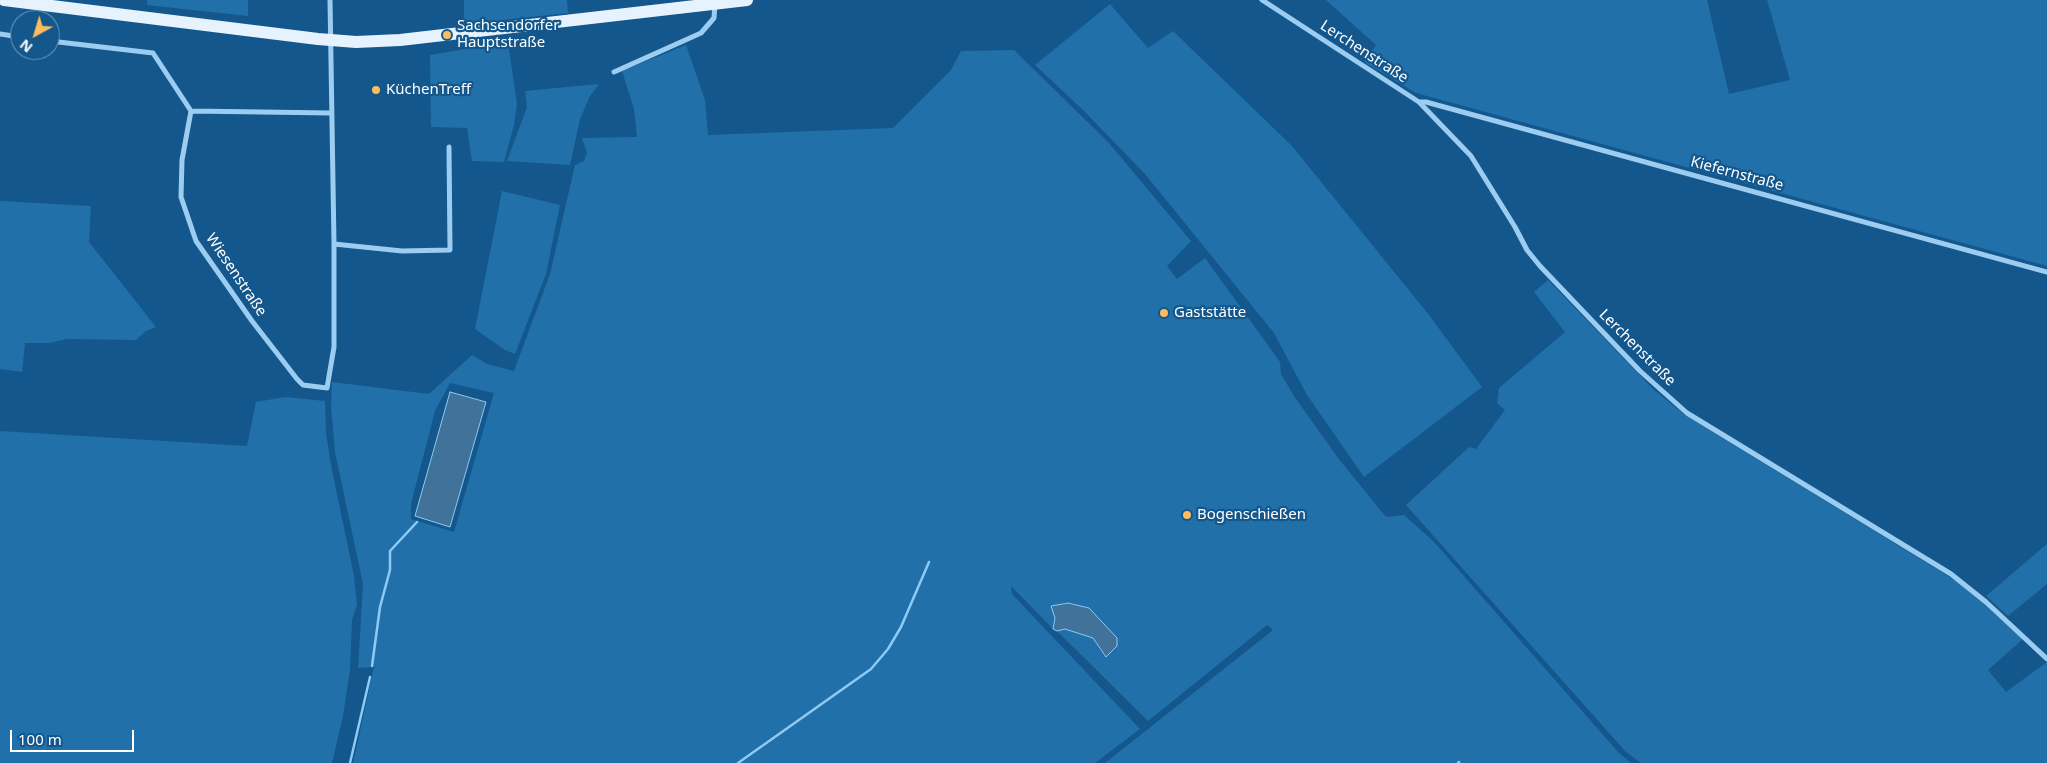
<!DOCTYPE html>
<html>
<head>
<meta charset="utf-8">
<style>
  body { margin:0 }
  #map { position:relative; width:2047px; height:763px; overflow:hidden; background:#13578d; font-family:"Noto Sans",sans-serif }
  canvas { display:block }
  .north { position:absolute; left:10px; top:10px; width:50px; height:50px; box-sizing:border-box; background:#13578d; border:1px solid #719abb; border-radius:50%; rotate:219deg; font-size:14px; font-weight:700; line-height:20px; text-align:center; color:#fff }
  .north::after { content:''; display:block; margin:auto; width:18px; height:22px; background:#ffbc5c; clip-path:polygon(50% 0,100% 100%,50% 72%,0 100%) }
  .scale { position:absolute; left:10px; top:730px; width:124px; height:22px; box-sizing:border-box; border:2px solid #fff; border-top:0; padding-left:6px; font-size:15px; line-height:18px; white-space:nowrap; color:#fff; -webkit-text-stroke:4px #13578d; paint-order:stroke }
</style>
</head>
<body>
<div id="map">
<canvas width="2047" height="763"></canvas>
<div class="north">N</div>
<div class="scale">100 m</div>
</div>
<script>
const context = document.querySelector('canvas').getContext('2d');
context.lineJoin = 'round';
function paint(path, color) { context.fillStyle = color; context.fill(path, 'evenodd'); }
const poly = rows => new Path2D(rows.map(r => 'M' + r).join(''));
function strokePath(path, color, width, dash) { context.strokeStyle = color; context.lineWidth = width; context.lineCap = dash ? 'butt' : 'round'; context.setLineDash(dash || []); context.stroke(path); }
function write(font, color, halo, rows, align = 'center') {
  context.font = font + ' "Noto Sans",sans-serif'; context.lineWidth = 4.5; context.setLineDash([]); context.textBaseline = 'middle'; context.strokeStyle = halo; context.fillStyle = color; for (const [text, x, y, turn = 0] of rows) {
    context.save(); context.translate(x, y); context.rotate((+turn || 0) * Math.PI / 180); context.textAlign = isNaN(turn) ? turn : align; if (halo) context.strokeText(text, 0, 0); context.fillText(text, 0, 0); context.restore();
  }
}
const green = poly([
  [147,0,248,0,248,16,147,5],
  [464,0,567,0,568,13,464,24],
  [1326,0,1707,0,1729,94,1790,80,1767,0,2047,0,2047,266,1416,93,1364,62,1376,45],
  [1110,4,1148,48,1173,31,1292,146,1429,315,1482,387,1364,477,1307,395,1274,333,1145,174,1083,110,1035,65],
  [508,42,517,104,514,125,504,162,472,161,467,128,431,127,430,55],
  [686,45,705,100,708,135,893,128,951,70,961,51,1014,50,1108,142,1191,241,1167,266,1177,279,1205,258,1280,362,1281,374,1294,396,1338,458,1386,517,1404,515,1434,542,1618,752,1631,763,1105,763,1273,630,1267,625,1148,721,1057,631,1065,629,1093,638,1105,657,1089,608,1067,602,1052,606,1055,618,1053,629,1011,586,1012,594,1140,729,1095,763,353,763,374,667,358,668,363,584,335,452,331,407,332,382,429,394,472,355,487,364,514,371,550,274,575,165,584,161,587,153,582,138,637,137,634,109,622,71],
  [450,383,494,393,454,532,411,519,411,504,435,411],
  [599,84,590,96,580,119,570,165,507,161,527,107,525,91],
  [502,191,560,205,546,274,515,354,505,350,475,329],
  [0,201,91,206,89,242,156,327,146,331,136,340,67,339,49,343,25,343,22,372,0,369],
  [1548,280,1653,389,1685,415,1948,576,1972,592,2023,639,1988,670,2006,692,2047,662,2047,763,1641,763,1626,752,1406,505,1469,447,1476,449,1505,410,1497,403,1499,388,1565,332,1534,292],
  [285,397,325,401,326,433,331,465,354,576,357,605,352,620,350,670,343,716,332,763,0,763,0,431,247,446,256,402],
  [2047,544,2047,584,2008,616,1986,596]
]);
const water = poly([
  [450,392,486,402,450,527,415,516,450,392],
  [1068,603,1089,608,1117,638,1117,646,1106,657,1093,638,1065,629,1057,631,1053,629,1055,618,1051,606,1068,603]
]);
const stream = poly([
  [372,666,380,607,390,570,390,551,417,522],
  [350,763,370,677],
  [738,763,871,669,888,649,901,627,929,562],
  [1458,763,1459,762]
]);
const street = poly([
  [1262,0,1419,102,1471,156,1515,227,1527,250,1540,266,1640,371,1687,413,1951,574,1986,602,2047,659],
  [0,34,20,37],
  [50,41,153,53,191,111,331,113],
  [614,72,701,33,714,18,715,4],
  [1419,102,1426,102,2047,272],
  [191,111,182,160,181,197,196,241,252,321,297,379,303,385,327,388,334,347,334,244,330,0],
  [334,244,402,251,450,250,449,147]
]);
const primary = poly([
  [4,0,318,39,356,42,400,40,747,0]
]);
const markers = [
  [447,35,5,"#ffbc5c"],
  [376,90,5,"#ffbc5c"],
  [1164,313,5,"#ffbc5c"],
  [1187,515,5,"#ffbc5c"]
];
const poiNames = [
  ["Sachsendorfer",457,26],
  ["Hauptstraße",457,43],
  ["KüchenTreff",386,90],
  ["Gaststätte",1174,313],
  ["Bogenschießen",1197,515]
];
const streetNames = [
  ["Lerchenstraße",1364,52,33],
  ["Kiefernstraße",1737,174,15],
  ["Wiesenstraße",236,275,56],
  ["Lerchenstraße",1637,348,45]
];
paint(green, '#2170aa');
paint(water, '#40729a');
strokePath(water, '#8dcaf4', 1);
strokePath(stream, '#8dcaf4', 2.5);
strokePath(street, '#9ccdf1', 5);
strokePath(primary, '#e6f3ff', 12);
for (const [x, y, r, color] of markers) { const dot = new Path2D(); dot.arc(x, y, r, 0, 2 * Math.PI); context.fillStyle = color; context.fill(dot); strokePath(dot, '#13578d', 2); }
write('15px', '#fff', '#13578d', poiNames, 'left');
write('15px', '#fff', '#13578d', streetNames);
</script>
</body>
</html>
